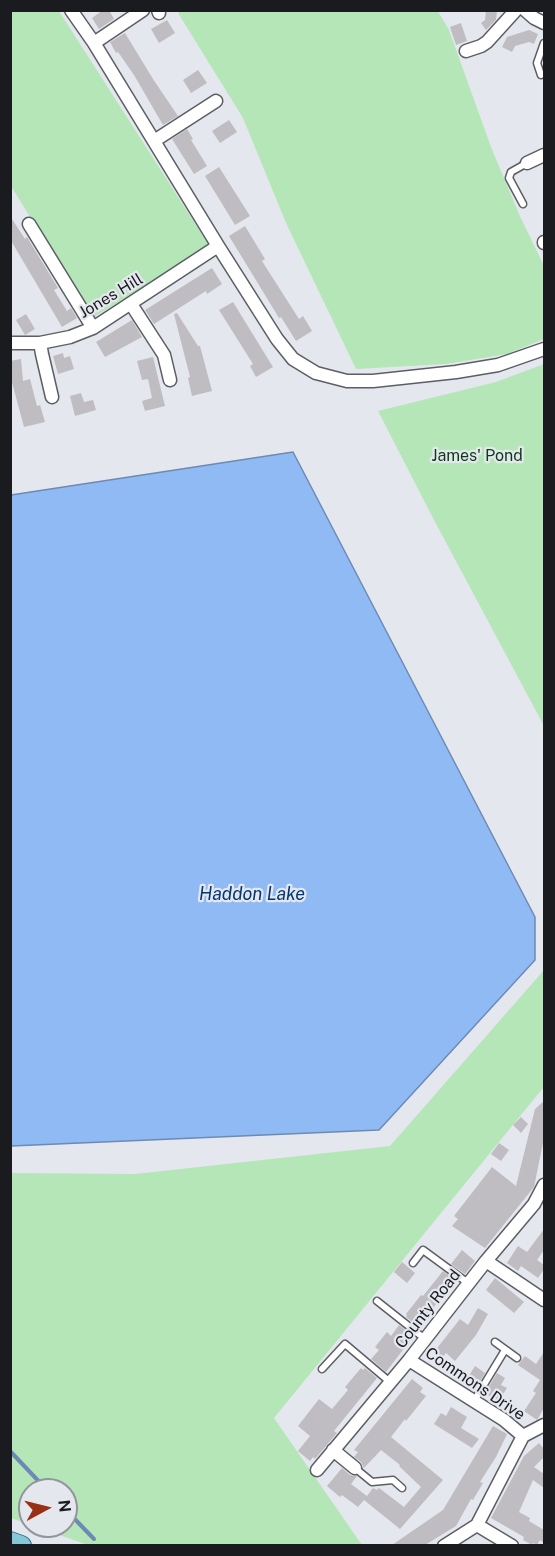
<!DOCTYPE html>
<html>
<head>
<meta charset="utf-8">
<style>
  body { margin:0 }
  #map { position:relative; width:555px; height:1556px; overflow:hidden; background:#e5e7ee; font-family:"Public Sans",sans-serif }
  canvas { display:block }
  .frame { position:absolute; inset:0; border:12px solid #1a1b1e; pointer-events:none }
  .north { position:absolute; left:18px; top:1478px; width:60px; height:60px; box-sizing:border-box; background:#e5e7ee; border:2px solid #94959b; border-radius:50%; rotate:83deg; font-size:16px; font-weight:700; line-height:24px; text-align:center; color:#1a1b1e }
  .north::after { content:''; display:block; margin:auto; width:21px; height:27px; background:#983015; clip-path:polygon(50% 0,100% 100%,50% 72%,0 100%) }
</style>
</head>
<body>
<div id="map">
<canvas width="555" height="1556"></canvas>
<div class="frame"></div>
<div class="north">N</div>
</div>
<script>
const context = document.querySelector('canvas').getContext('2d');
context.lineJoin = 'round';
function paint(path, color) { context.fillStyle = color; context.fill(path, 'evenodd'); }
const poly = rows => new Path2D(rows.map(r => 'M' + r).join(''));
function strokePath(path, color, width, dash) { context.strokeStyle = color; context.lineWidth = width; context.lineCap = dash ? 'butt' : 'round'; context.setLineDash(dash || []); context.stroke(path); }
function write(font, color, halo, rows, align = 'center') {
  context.font = font + ' "Public Sans",sans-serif'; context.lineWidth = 4.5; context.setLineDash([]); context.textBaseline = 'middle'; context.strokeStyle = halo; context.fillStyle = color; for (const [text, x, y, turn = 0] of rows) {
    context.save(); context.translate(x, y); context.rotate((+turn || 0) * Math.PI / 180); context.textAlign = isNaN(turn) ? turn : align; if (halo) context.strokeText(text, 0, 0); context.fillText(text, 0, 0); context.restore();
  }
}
const green = poly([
  [182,10,438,11,449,30,491,147,519,214,544,266,544,339,507,354,446,364,356,369,286,223,243,118,178,13],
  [11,11,59,11,210,247,92,318,11,186],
  [544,364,544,726,434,520,378,411,496,382],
  [544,970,544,1087,534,1099,274,1418,362,1545,88,1545,33,1526,66,1526,66,1490,30,1490,30,1525,11,1518,11,1173,135,1174,390,1146]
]);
const water = poly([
  [293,452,535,917,535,960,379,1130,11,1146,11,495,293,452]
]);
const stream = poly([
  [10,1451,47,1490],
  [66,1510,94,1539]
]);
const building = poly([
  [103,10,109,10,114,19,99,29,92,18],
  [486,10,497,10,496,20,486,30,481,23,485,20],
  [167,20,175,33,159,43,151,29],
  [461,23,467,41,456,45,450,27],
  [529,30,538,34,534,44,529,42,515,46,512,52,502,47,507,37],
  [125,33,153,79,178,116,163,125,134,75,118,52,116,53,110,42],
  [198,70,207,83,191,93,183,80],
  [229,120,237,132,220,143,212,131],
  [187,129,193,139,191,140,207,166,194,174,172,139],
  [219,167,250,216,235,225,205,176],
  [10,216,25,239,27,237,58,288,54,290,67,311,71,308,77,318,62,327,10,239],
  [245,226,265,259,262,261,299,319,303,316,312,331,296,341,281,317,279,318,229,236],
  [212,268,222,284,207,294,206,291,154,324,145,310],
  [233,302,273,367,256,377,250,366,253,364,219,310],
  [177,313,198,346,200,346,212,391,192,396,188,378,190,377,174,314],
  [26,314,35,329,25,335,16,320],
  [132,320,142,337,105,357,96,342],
  [63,353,64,358,70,356,74,369,58,374,53,356],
  [153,357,165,406,145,411,142,401,152,398,148,379,142,380,137,361],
  [21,359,23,381,30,379,37,406,40,405,45,422,24,427,10,375,10,361],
  [81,393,84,402,93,400,96,410,75,416,70,396],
  [544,1101,544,1138,534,1187,485,1248,452,1226,458,1219,454,1216,492,1167,516,1186,535,1109],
  [521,1117,528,1124,521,1133,513,1125],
  [499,1143,509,1150,501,1161,491,1154],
  [544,1229,544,1250,537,1260,544,1265,544,1269,538,1278,521,1266,518,1271,507,1263,518,1246,527,1252],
  [462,1250,475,1261,465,1274,451,1264],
  [402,1262,415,1273,407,1283,394,1272],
  [443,1271,457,1281,440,1301,439,1300,419,1327,406,1317,407,1315,406,1314,421,1295,423,1296],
  [495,1278,524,1302,514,1313,486,1290],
  [478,1308,488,1314,476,1335,455,1361,446,1353,442,1358,434,1352,460,1319,468,1325],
  [399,1325,413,1336,412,1338,386,1372,371,1359,379,1350,375,1347,387,1332,391,1336],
  [544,1352,544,1408,537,1420,524,1411,536,1393,533,1391,540,1380,518,1365,525,1356,536,1364],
  [475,1366,485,1373,477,1386,467,1379],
  [361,1368,363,1370,365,1368,377,1378,334,1431,337,1433,315,1459,313,1457,310,1461,298,1451,310,1436,298,1426,319,1399,332,1409,348,1390,345,1387],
  [497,1373,505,1378,501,1385,507,1388,498,1402,485,1393],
  [412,1379,423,1388,420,1392,426,1396,406,1421,405,1419,391,1437,443,1480,400,1529,364,1500,358,1507,342,1495,340,1497,327,1486,342,1468,350,1475,357,1476,351,1484,367,1496,373,1488,377,1490,379,1488,404,1507,421,1487,399,1466,400,1465,381,1450,364,1468,361,1462,354,1457,358,1452,354,1450],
  [451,1407,467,1417,461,1428,479,1439,472,1448,434,1424,441,1413,446,1416],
  [493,1426,507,1434,496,1457,480,1482,483,1483,473,1500,471,1499,456,1526,425,1545,392,1545,443,1510],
  [539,1443,544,1449,544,1457,534,1467,544,1474,544,1488,533,1480,519,1512,530,1518,529,1521,544,1530,544,1543,540,1540,537,1545,533,1543,532,1545,523,1540,524,1537,491,1518,524,1456]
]);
const service = poly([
  [541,75,537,63,544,43],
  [523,204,509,178,511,172,527,163],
  [413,1263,423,1250,468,1283],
  [377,1301,425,1339],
  [495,1342,517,1358],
  [322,1369,345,1344,390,1382],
  [474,1401,505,1350],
  [355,1468,372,1482,393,1480,402,1488]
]);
const minor = poly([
  [71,10,94,43,218,246,277,339,293,359,316,373,347,381,373,381,456,372,498,365,544,349],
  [158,10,159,13],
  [525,10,534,18,544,23],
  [94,43,143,10],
  [466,51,481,46,487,42,516,10],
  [154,141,216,101],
  [527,163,544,155],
  [29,224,93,328],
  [544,242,544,243],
  [131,304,164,355,170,380],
  [10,343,40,343,70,337,93,328,218,246],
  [40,343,42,354,52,397],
  [486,1261,544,1300],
  [409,1360,504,1420,523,1436],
  [333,1450,355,1468],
  [317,1470,409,1360,486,1261,534,1204,544,1185],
  [477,1525,512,1546],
  [444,1546,477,1525,523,1436,544,1425]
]);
const primary = poly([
  [10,1542,21,1546]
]);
const streetNames = [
  ["Jones Hill",111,296,-31],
  ["County Road",428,1309,-52],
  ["Commons Drive",475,1384,34]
];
const parkNames = [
  ["James' Pond",477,456]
];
const waterNames = [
  ["Haddon Lake",252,894]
];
paint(green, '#b5e6b8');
paint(water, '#8fbaf4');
strokePath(water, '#6c8ab4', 1.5);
strokePath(stream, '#6c8ab4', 4);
paint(building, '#bfbcc2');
strokePath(service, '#5c5e64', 9);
strokePath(minor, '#5c5e64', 15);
strokePath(primary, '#2d7386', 22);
strokePath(service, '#fff', 6);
strokePath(minor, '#fff', 12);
strokePath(primary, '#87c7d8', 20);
write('16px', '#1a1b1e', '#e5e7ee', streetNames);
write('16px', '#083e14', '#e5e7ee', parkNames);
write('italic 18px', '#003876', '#e5e7ee', waterNames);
</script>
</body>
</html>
